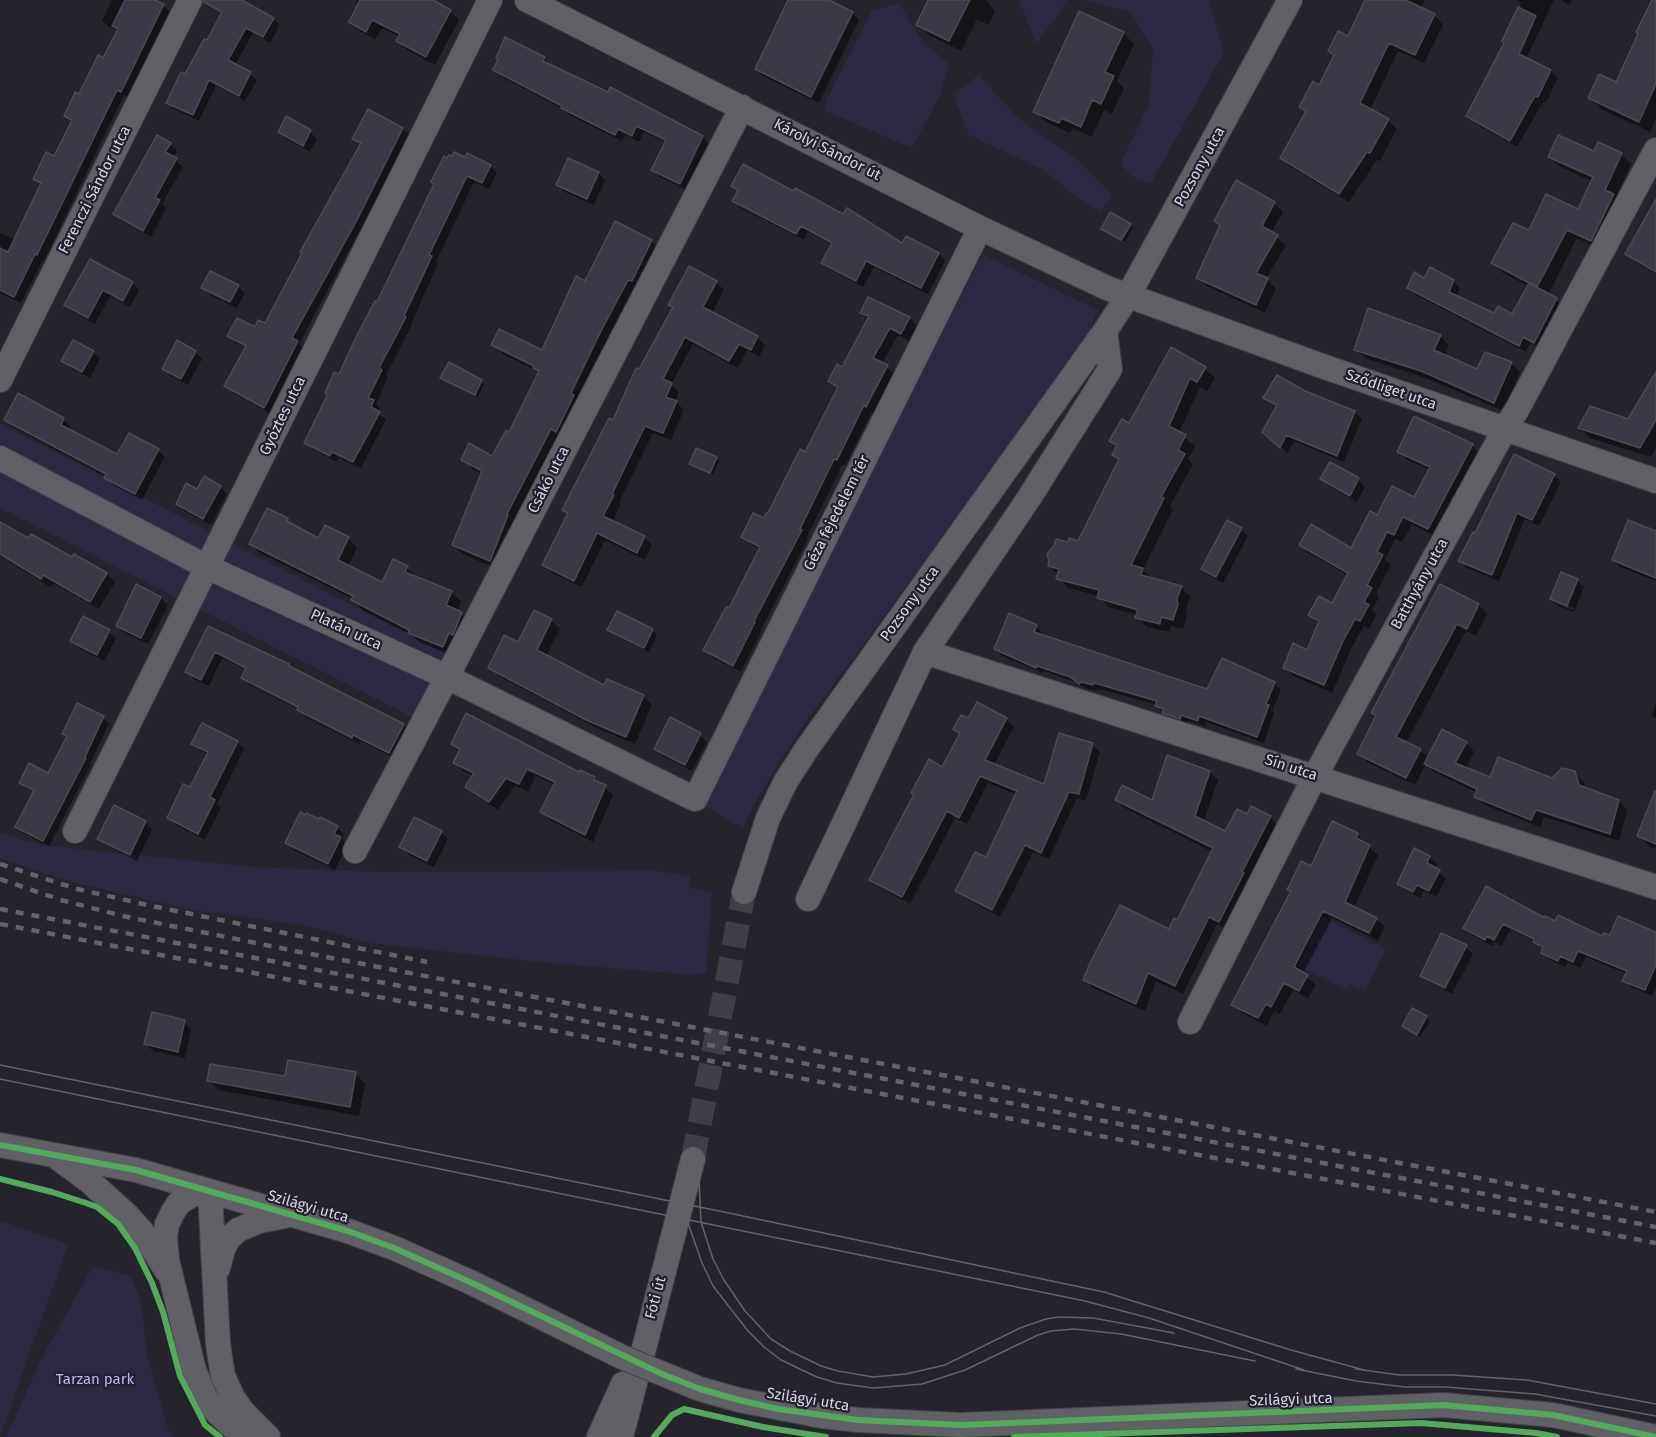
<!DOCTYPE html>
<html>
<head>
<meta charset="utf-8">
<style>
  body { margin:0 }
  canvas { display:block; background:#25242c }
</style>
</head>
<body>
<canvas width="1656" height="1437"></canvas>
<script>
const context = document.querySelector('canvas').getContext('2d');
context.lineJoin = 'round';
function paint(path, color) { context.fillStyle = color; context.fill(path, 'evenodd'); }
const poly = rows => new Path2D(rows.map(r => 'M' + r).join(''));
function strokePath(path, color, width, dash) { context.strokeStyle = color; context.lineWidth = width; context.lineCap = dash ? 'butt' : 'round'; context.setLineDash(dash || []); context.stroke(path); }
function write(font, color, halo, rows, align = 'center') {
  context.font = font + ' "Fira Sans",sans-serif'; context.lineWidth = 4.5; context.setLineDash([]); context.textBaseline = 'middle'; context.strokeStyle = halo; context.fillStyle = color; for (const [text, x, y, turn = 0] of rows) {
    context.save(); context.translate(x, y); context.rotate((+turn || 0) * Math.PI / 180); context.textAlign = isNaN(turn) ? turn : align; if (halo) context.strokeText(text, 0, 0); context.fillText(text, 0, 0); context.restore();
  }
}
const green = poly([
  [1019,0,1067,0,1037,44],
  [1084,0,1208,0,1224,52,1151,183,1131,176,1121,163,1149,104,1153,50,1131,12],
  [899,3,923,43,949,63,941,93,912,148,824,110,827,99,872,11],
  [979,75,1018,118,1082,164,1112,195,1100,212,1082,201,1042,169,969,135,953,94],
  [983,255,1098,310,1083,346,799,731,754,804,743,828,700,803],
  [0,424,449,655,416,719,0,508],
  [0,833,41,845,251,867,377,872,655,871,690,876,689,888,712,892,706,972,695,975,540,962,370,943,304,925,193,910,76,883,0,858],
  [1316,914,1386,949,1365,991,1350,984,1347,990,1297,965,1313,935,1310,926],
  [0,1221,68,1244,0,1437],
  [93,1266,130,1276,141,1302,147,1355,168,1430,175,1437,6,1437,43,1356]
]);
const shadow = poly([
  [112,0,152,0,164,6,170,12,128,97,124,95,44,261,43,260,21,303,0,293,0,233,15,239,41,186,35,179,55,158,72,122,66,116,104,60,118,31,109,27,102,20],
  [216,0,232,0,273,19,280,25,270,43,253,33,235,65,250,74,257,80,245,101,216,85,199,121,174,109,168,103,208,42,223,14,213,6],
  [357,0,429,0,450,11,459,20,435,65,407,50,398,41,400,37,382,28,375,40,360,31,350,22,357,9],
  [790,0,826,0,852,13,859,20,819,103,763,76,756,69],
  [930,0,986,0,995,11,989,25,977,19,961,51,929,35,918,24],
  [1367,0,1425,0,1420,9,1434,15,1443,25,1424,63,1398,51,1370,110,1388,120,1397,129,1380,161,1377,160,1349,202,1291,167,1282,158,1307,113,1301,107,1320,87,1335,57,1330,51,1348,38],
  [1516,0,1554,0,1526,59,1551,71,1558,78,1546,103,1543,102,1517,147,1475,123,1468,116,1506,43,1503,41,1521,3],
  [1561,0,1572,0,1569,5],
  [1654,0,1656,0,1656,119,1650,132,1601,109,1590,98,1617,84],
  [1123,33,1134,44,1117,81,1124,88,1112,114,1104,110,1092,137,1072,128,1070,133,1046,122,1035,111],
  [544,58,551,65,702,137,709,144,687,190,660,177,653,169,666,142,644,132,639,142,625,135,622,141,570,115,563,109,502,77,495,70],
  [287,118,310,132,317,139,310,152,286,139,279,132],
  [403,129,410,136,299,344,304,349,271,414,233,393,226,386,247,348,236,343,229,335,265,325,361,145,354,138],
  [170,144,177,151,173,158,183,167,162,204,166,208,151,237,122,221,115,214],
  [1599,144,1621,155,1631,164,1616,198,1623,205,1601,250,1577,238,1548,295,1563,306,1541,349,1530,343,1526,352,1416,295,1409,288,1425,280,1453,281,1460,288,1457,297,1495,315,1513,316,1529,286,1503,273,1493,263,1530,232,1578,211,1593,182,1559,166,1549,156,1595,153],
  [490,166,497,173,489,189,474,182,436,262,438,264,411,324,412,325,386,375,388,378,376,404,380,409,378,413,386,420,361,468,339,458,337,462,312,449,306,442,378,304,435,184],
  [598,173,605,180,594,205,565,192,558,185],
  [733,186,794,193,903,245,938,254,945,261,928,294,874,267,863,287,830,269,823,262,832,245,808,232,804,240,741,208,734,201,739,191],
  [1656,202,1656,274,1637,263,1627,254],
  [1274,203,1283,212,1271,233,1286,245,1266,279,1276,288,1265,313,1207,286,1198,277,1221,226,1216,221],
  [1130,225,1133,228,1125,242,1106,231],
  [651,241,661,251,499,569,464,555,454,545,482,474,472,469,463,459,493,458,510,434,540,373,503,354,493,344,543,352,586,283],
  [91,261,132,283,139,290,130,307,110,296,95,324,73,312,66,305],
  [716,282,724,290,712,313,758,338,765,345,759,357,747,350,738,368,693,344,671,385,679,392,675,401,684,410,671,440,653,433,619,502,621,504,612,522,644,537,652,545,645,560,605,540,582,587,552,573,544,565,569,514,564,510,614,422,674,308,670,304],
  [238,286,245,293,237,308,210,295,203,288],
  [862,312,909,318,917,326,909,341,898,335,882,364,895,374,874,413,872,412,845,466,842,465,807,537,808,539,761,630,762,631,741,672,713,658,705,650,729,610,761,549,751,545,743,537,764,520,806,454,838,389,830,381,843,369,869,319],
  [1440,336,1449,345,1444,356,1478,371,1511,363,1520,372,1503,411,1431,380,1365,358,1356,349],
  [1172,349,1205,369,1215,378,1207,391,1200,387,1179,433,1195,446,1188,459,1193,464,1170,506,1173,509,1143,570,1151,578,1181,587,1190,597,1186,609,1187,615,1183,629,1171,626,1169,632,1147,627,1137,617,1138,615,1108,607,1099,596,1068,588,1050,566,1069,544,1079,542,1120,461,1114,454,1117,447,1111,441,1130,425],
  [93,352,100,359,90,378,70,368,63,361],
  [195,352,202,359,188,385,171,376,164,368],
  [1656,375,1656,448,1651,457,1590,438,1580,428,1628,421],
  [442,378,481,381,484,384,478,397],
  [1304,392,1354,412,1362,419,1344,462,1294,441,1288,453,1271,439,1278,407,1265,397],
  [63,419,70,426,68,430,117,456,158,450,165,457,142,500,113,485,107,477,13,427,5,420],
  [1472,445,1480,454,1437,537,1412,524,1402,542,1395,539,1385,560,1391,565,1376,594,1379,597,1372,610,1377,614,1369,629,1364,626,1351,649,1332,693,1293,676,1285,667,1308,652,1319,624,1310,615,1333,605,1349,576,1309,553,1301,544,1352,550,1378,517,1414,499,1430,470,1407,460,1399,451],
  [716,458,719,461,713,475,691,463],
  [1330,464,1358,480,1365,487,1357,502,1329,486,1322,479],
  [1554,475,1561,482,1539,526,1525,519,1499,581,1467,568,1460,561,1476,535],
  [220,487,227,494,211,525,184,511,177,504,197,491],
  [0,520,8,528,29,540,106,574,115,582,99,609,53,583,50,587,0,556],
  [287,520,295,528,319,540,348,538,357,548,348,567,382,584,407,568,417,577,451,592,461,601,457,611,471,622,453,656,419,642,412,635,362,610,353,599,260,553,251,544],
  [1241,529,1248,536,1223,583,1210,576,1203,569],
  [1656,533,1656,581,1620,567,1613,560],
  [1577,580,1584,587,1574,612,1558,606,1551,599],
  [1558,601,1574,608,1573,610,1558,604],
  [137,586,161,598,168,605,148,644,125,633,117,626],
  [1441,586,1479,605,1487,614,1476,636,1466,631,1406,743,1420,750,1428,758,1466,743,1474,752,1465,769,1491,779,1552,780,1575,773,1584,782,1585,789,1619,801,1627,810,1619,841,1544,817,1540,827,1485,805,1476,796,1478,793,1434,772,1426,764,1415,785,1367,762,1359,753,1377,716,1373,712],
  [551,620,560,629,546,656,605,687,643,696,652,705,635,744,597,728,499,676,490,667],
  [1036,626,1042,633,1041,636,1208,690,1274,683,1281,690,1272,711,1274,713,1264,743,1206,722,1205,726,1188,721,1187,725,1171,720,1157,705,1100,689,1100,691,1086,689,1078,683,1044,671,1043,673,1002,656,995,649],
  [209,628,403,725,410,732,396,759,361,741,359,744,306,717,298,709,250,685,243,678,247,670,222,658,209,686,194,679,187,671],
  [609,630,652,630,657,635,649,652,615,635],
  [109,632,116,639,104,661,79,648,71,640],
  [1656,702,1656,719,1652,715],
  [103,718,109,724,90,764,91,765,49,846,23,833,17,827,34,792,21,782,48,775,68,737,64,733],
  [1006,719,1014,727,994,765,1045,786,1060,735,1093,745,1100,752,1086,801,1077,798,1049,859,1033,852,1000,917,965,898,957,891,986,859,1017,795,988,783,967,824,955,818,910,904,879,887,871,880,943,769,961,735,955,729,969,721],
  [700,735,707,742,692,771,663,756,656,749],
  [237,742,244,749,217,804,221,808,205,840,176,825,168,818,191,789,208,755,193,744],
  [452,744,594,778,613,795,593,842,550,820,542,812,555,785,536,776,528,792,515,785,498,810,476,795,467,787,474,776,463,771,455,763,460,752],
  [1210,772,1218,780,1203,823,1226,833,1248,816,1270,817,1278,826,1227,929,1217,924,1183,994,1156,981,1145,1011,1093,988,1085,980,1170,931,1178,922,1213,852,1125,808,1116,800,1152,802],
  [1656,794,1656,849,1650,847,1639,836],
  [306,817,337,827,344,834,342,839,347,845,335,870,294,850,287,843],
  [145,822,152,829,137,861,106,845,99,838],
  [441,832,448,839,434,867,408,854,401,847],
  [1357,834,1365,844,1378,855,1354,908,1376,919,1385,927,1378,941,1332,918,1303,974,1316,985,1308,998,1293,990,1280,1014,1274,1011,1267,1026,1242,1013,1233,1004,1292,892,1289,889],
  [1429,857,1437,864,1434,869,1446,878,1437,897,1424,891,1420,898,1405,890,1398,883],
  [1487,888,1545,920,1603,939,1656,933,1656,988,1652,996,1631,987,1624,980,1627,974,1586,957,1580,968,1568,962,1565,967,1549,959,1542,952,1544,950,1535,942,1510,929,1502,946,1494,942,1492,946,1472,935,1465,928],
  [1466,947,1473,954,1452,994,1429,982,1422,975],
  [1413,1010,1430,1021,1420,1037,1407,1029],
  [184,1022,191,1029,185,1058,153,1051,146,1044],
  [356,1074,365,1084,359,1116,219,1090,209,1081]
]);
const building = poly([
  [125,0,155,0,164,4,121,92,117,90,37,255,35,254,14,297,0,290,0,248,8,252,41,183,33,179,46,152,54,156,72,120,64,116,75,92,79,94,98,55,103,58,118,29,112,26,125,0],
  [204,0,242,0,274,18,263,37,246,28,228,60,251,72,239,96,209,80,193,115,166,103,181,72,185,74,204,39,207,40,222,12,204,2,204,0],
  [360,0,433,0,451,10,426,57,396,41,400,34,372,20,366,32,349,22,360,0],
  [788,0,829,0,853,12,811,97,755,69,788,0],
  [928,0,970,0,949,41,916,25,928,0],
  [1365,0,1406,0,1435,14,1415,55,1389,43,1360,103,1389,119,1370,153,1367,152,1339,194,1280,158,1306,111,1299,107,1313,81,1319,85,1334,55,1328,51,1338,31,1348,36,1365,0],
  [1652,0,1656,0,1656,84,1639,122,1588,98,1599,74,1616,82,1638,34,1636,32,1652,0],
  [1518,7,1536,16,1519,54,1551,70,1538,97,1535,96,1510,141,1466,116,1504,43,1502,41,1518,7],
  [1079,11,1124,32,1105,72,1114,76,1101,104,1092,100,1081,127,1061,118,1059,123,1033,112,1079,11],
  [505,37,545,57,543,61,608,92,610,87,703,136,680,184,651,170,666,140,636,126,632,136,618,129,615,135,561,108,562,106,493,70,498,59,496,58,505,37],
  [368,109,403,128,357,220,292,338,298,341,264,408,224,386,246,346,227,336,237,318,255,327,258,320,265,323,302,253,300,252,361,143,352,139,368,109],
  [286,116,311,130,303,146,278,132,286,116],
  [157,135,171,143,165,152,177,158,155,198,160,200,143,231,113,214,157,135],
  [1558,135,1594,151,1598,142,1622,153,1605,190,1614,194,1591,241,1567,230,1537,287,1491,263,1513,223,1529,230,1546,194,1578,209,1593,177,1548,157,1558,135],
  [454,152,465,157,467,153,491,165,482,183,467,176,429,255,432,256,404,316,406,317,379,368,382,370,368,398,374,400,371,407,380,412,353,462,332,452,330,456,304,443,328,394,325,393,334,372,339,374,356,337,375,301,377,302,434,184,431,182,444,156,447,158,449,155,452,156,454,152],
  [568,158,599,172,587,199,556,185,568,158],
  [743,164,793,191,795,188,843,214,847,208,902,243,906,236,939,253,921,288,866,261,856,281,821,263,832,243,801,226,796,234,732,201,738,190,731,186,743,164],
  [1236,180,1275,202,1262,226,1278,235,1256,273,1268,278,1256,305,1196,278,1220,225,1214,221,1236,180],
  [1656,199,1656,272,1625,254,1656,199],
  [1110,212,1131,224,1121,240,1101,229,1110,212],
  [615,221,652,240,632,281,628,280,601,331,571,393,574,395,556,432,551,429,507,514,508,515,490,561,452,545,482,471,461,460,469,443,492,456,506,430,509,432,539,371,533,368,534,366,491,345,499,329,542,350,576,276,585,281,615,221],
  [90,259,133,282,123,301,103,290,88,318,64,305,90,259],
  [689,266,717,281,703,307,758,336,751,350,739,344,729,361,685,337,663,379,672,383,666,397,677,401,663,433,645,426,612,494,614,495,603,516,645,536,637,553,597,533,574,581,542,565,568,513,562,510,609,418,613,420,636,368,639,369,673,307,668,305,689,266],
  [1430,267,1454,280,1449,292,1494,313,1498,306,1512,314,1529,283,1557,298,1534,343,1523,337,1519,346,1407,288,1414,272,1424,278,1430,267],
  [210,271,239,285,230,302,201,288,210,271],
  [868,297,910,317,901,334,890,328,873,358,888,365,866,407,864,405,837,460,834,459,800,529,802,530,754,621,755,622,733,666,703,650,726,607,729,608,760,547,741,537,753,513,764,518,766,513,768,513,800,449,805,452,838,387,828,381,837,364,842,367,869,316,860,313,868,297],
  [1368,308,1441,335,1434,350,1477,369,1485,352,1512,362,1494,403,1421,371,1354,350,1368,308],
  [73,340,94,351,82,372,61,361,73,340],
  [177,340,196,351,181,379,162,369,177,340],
  [1171,347,1206,367,1197,382,1190,378,1169,426,1186,435,1178,450,1185,454,1161,497,1164,498,1131,565,1143,568,1141,575,1182,586,1177,598,1178,604,1173,620,1161,617,1160,624,1135,618,1138,610,1097,598,1099,590,1056,579,1059,569,1048,566,1049,561,1047,554,1054,546,1056,539,1068,542,1069,538,1078,541,1119,459,1112,455,1117,445,1109,441,1122,419,1129,423,1171,347],
  [449,362,482,380,475,395,440,378,449,362],
  [1656,372,1656,420,1640,448,1578,428,1590,406,1628,419,1656,372],
  [1277,375,1305,391,1355,411,1337,456,1286,435,1280,448,1262,432,1277,405,1263,398,1277,375],
  [18,393,64,418,61,425,117,454,129,433,159,449,135,494,104,478,106,474,4,420,18,393],
  [1414,416,1473,444,1428,529,1403,517,1394,535,1387,532,1377,552,1383,555,1367,585,1372,588,1364,602,1369,605,1360,621,1355,619,1343,641,1324,685,1283,668,1293,643,1307,650,1319,621,1308,615,1319,596,1332,603,1348,573,1299,545,1311,524,1351,548,1370,511,1377,515,1392,486,1414,497,1430,467,1397,452,1414,416],
  [696,448,717,457,710,473,689,464,696,448],
  [1514,454,1555,474,1532,520,1517,513,1492,575,1458,561,1473,532,1475,533,1514,454],
  [1330,462,1359,478,1350,496,1320,479,1330,462],
  [204,476,221,486,203,519,176,504,186,483,197,489,204,476],
  [267,508,288,518,287,521,318,538,325,525,349,537,338,560,382,582,393,559,408,566,405,572,452,591,446,605,462,612,453,635,449,633,443,647,408,633,409,630,351,600,353,596,249,544,267,508],
  [1227,520,1242,528,1216,577,1201,569,1227,520],
  [1628,520,1656,531,1656,578,1612,560,1628,520],
  [0,522,28,538,31,534,72,557,74,554,107,573,90,602,43,575,41,579,0,554,0,522],
  [1561,572,1578,579,1567,606,1550,599,1561,572],
  [136,584,161,597,141,638,116,626,136,584],
  [1440,584,1479,604,1467,629,1457,624,1396,737,1421,749,1406,778,1357,754,1376,715,1371,713,1440,584],
  [534,610,552,619,537,650,604,685,607,679,644,695,626,737,586,720,488,668,504,635,518,642,534,610],
  [617,611,653,629,644,648,607,630,617,611],
  [1009,613,1037,625,1034,632,1207,689,1222,658,1275,682,1266,704,1269,705,1257,737,1199,716,1198,721,1181,715,1180,719,1162,713,1164,709,1155,706,1157,701,1094,683,1093,685,1081,682,1079,684,1070,677,1037,666,1036,668,994,649,1009,613],
  [83,616,110,630,97,655,70,641,83,616],
  [208,626,289,664,289,666,404,724,389,753,353,735,352,738,297,710,298,707,241,678,246,668,215,652,201,680,185,672,208,626],
  [977,702,1007,718,985,760,1044,784,1059,733,1093,743,1079,794,1069,792,1041,853,1025,845,992,910,955,891,975,852,986,857,1017,791,980,776,959,818,947,811,902,897,869,880,914,794,911,793,929,759,942,767,960,733,953,729,961,715,968,718,977,702],
  [77,703,104,716,85,757,86,758,43,841,15,827,34,790,19,783,29,763,48,773,67,736,62,734,77,703],
  [466,713,579,772,580,770,595,777,594,780,606,785,585,835,540,812,555,782,527,769,519,784,506,778,489,802,465,787,474,773,453,763,460,749,451,744,466,713],
  [670,717,701,733,685,765,654,749,670,717],
  [202,723,238,741,210,797,215,800,198,834,167,818,183,784,190,787,208,752,191,744,202,723],
  [1442,729,1467,742,1455,763,1490,777,1498,757,1552,778,1562,768,1575,771,1579,785,1619,800,1610,834,1536,810,1531,820,1474,797,1477,789,1424,764,1442,729],
  [1167,755,1210,771,1195,816,1225,831,1237,809,1247,814,1251,806,1271,816,1242,872,1244,873,1219,922,1209,917,1175,986,1148,973,1136,1004,1083,980,1090,963,1120,905,1169,929,1174,918,1177,920,1213,848,1115,800,1122,785,1152,800,1167,755],
  [1655,791,1656,791,1656,844,1637,836,1655,791],
  [114,805,146,821,130,855,97,839,114,805],
  [300,812,305,815,306,813,319,819,320,817,338,826,334,834,341,837,328,864,285,843,300,812],
  [414,817,442,831,427,861,399,847,414,817],
  [1332,821,1358,833,1356,838,1370,845,1345,902,1377,918,1369,933,1323,911,1294,967,1308,975,1299,991,1284,983,1271,1007,1266,1004,1258,1018,1231,1005,1291,891,1287,890,1301,861,1311,866,1332,821],
  [1414,848,1430,856,1427,863,1440,870,1429,891,1417,885,1413,892,1397,884,1414,848],
  [1486,886,1545,918,1545,916,1555,921,1558,915,1602,936,1604,933,1610,935,1618,916,1656,932,1656,965,1645,990,1622,981,1627,971,1578,951,1573,962,1560,956,1558,961,1541,953,1543,947,1533,942,1534,939,1503,924,1494,940,1487,936,1485,940,1463,928,1486,886],
  [1441,933,1467,945,1445,988,1420,976,1441,933],
  [1412,1008,1427,1016,1417,1035,1402,1026,1412,1008],
  [152,1012,185,1020,178,1052,144,1044,152,1012],
  [288,1060,356,1072,350,1107,207,1081,210,1064,285,1076,288,1060]
]);
const minorTunnel = poly([
  [693,1159,744,892]
]);
const minor = poly([
  [527,0,980,228,1107,288,1322,366,1656,481],
  [0,380,190,0],
  [0,458,207,567,447,677,695,799,980,228],
  [925,652,1656,887],
  [75,831,490,0],
  [355,851,447,677,742,107],
  [744,892,768,818,786,781,808,747,1105,331,1128,296,1290,0],
  [808,899,925,652,1029,498,1110,369,1105,331],
  [1190,1022,1315,776,1500,438,1519,406,1656,150],
  [0,1145,136,1170,348,1231,394,1248,470,1282],
  [58,1158,89,1181,127,1215,143,1233,166,1270],
  [210,1192,192,1195,179,1203,173,1212,167,1224,165,1236,167,1260,194,1370,205,1397,212,1407,229,1424,239,1430,258,1437],
  [210,1192,218,1344,223,1376,233,1398,243,1412,268,1437],
  [218,1268,223,1249,229,1238,238,1230,259,1221,285,1216],
  [961,1425,1443,1405,1553,1415,1656,1437],
  [599,1437,623,1384],
  [621,1437,693,1159]
]);
const tram = poly([
  [736,891,755,832,779,778,801,744,1099,330,1123,294,1284,0],
  [754,894,776,821,793,785,803,767,1133,297,1299,0],
  [0,1065,724,1212,1104,1292,1291,1350,1364,1370],
  [0,1079,1085,1301,1149,1318,1304,1370],
  [684,1157,683,1178,688,1223,702,1263,713,1286,748,1331,764,1347,781,1360,817,1377,837,1383,873,1388,922,1384,965,1370,1038,1335,1051,1331,1074,1329,1121,1334,1255,1361],
  [701,1161,699,1180,701,1222,713,1259,724,1280,745,1311,771,1339,790,1351,821,1366,838,1371,873,1377,906,1374,945,1365,1020,1328,1046,1319,1059,1317,1093,1318,1174,1333],
  [1296,1369,1356,1381,1405,1387,1445,1387,1535,1394,1656,1416],
  [1356,1369,1399,1375,1452,1375,1527,1380,1656,1404]
]);
const rail = poly([
  [0,864,77,889,152,906,427,962],
  [0,879,61,900,123,916,295,951,1656,1212],
  [0,909,1656,1227],
  [0,924,1656,1243]
]);
const minorBridge = poly([
  [470,1282,624,1358,700,1389,739,1400,822,1416,858,1420,961,1425]
]);
const cycleway = poly([
  [0,1145,136,1170,348,1231,394,1248,470,1282,662,1374,700,1389,739,1400,778,1409,858,1420,961,1425,1443,1405,1553,1415,1656,1437],
  [0,1179,52,1192,86,1203,97,1207,118,1224,135,1248,152,1283,163,1312,180,1376,205,1425,220,1437],
  [654,1437,672,1415,684,1409,763,1427,826,1437],
  [1014,1437,1421,1423,1536,1433,1557,1437]
]);
const streetNames = [
  ["Károlyi Sándor út",827,150,27],
  ["Pozsony utca",1200,167,-61],
  ["Ferenczi Sándor utca",95,190,-63],
  ["Sződliget utca",1391,390,19],
  ["Győztes utca",283,416,-64],
  ["Csákó utca",549,480,-63],
  ["Géza fejedelem tér",837,513,-63],
  ["Batthyány utca",1420,584,-61],
  ["Pozsony utca",910,604,-54],
  ["Platán utca",346,630,25],
  ["Sín utca",1291,768,18],
  ["Szilágyi utca",308,1207,16],
  ["Fóti út",656,1298,-75],
  ["Szilágyi utca",808,1400,9],
  ["Szilágyi utca",1291,1400,-2]
];
const parkNames = [
  ["Tarzan park",95,1380]
];
paint(green, '#2d2842');
paint(shadow, '#0007');
paint(building, '#3b3946');
strokePath(building, '#4b4b52', 1.5);
strokePath(minorTunnel, '#403f47', 24, [24, 12]);
strokePath(minor, '#434249', 26);
strokePath(minor, '#616067', 24);
strokePath(tram, '#646369', 1.5);
strokePath(rail, '#646369', 4.5, [8, 8]);
strokePath(minorBridge, '#434249', 26, []);
strokePath(minorBridge, '#616067', 24);
strokePath(cycleway, '#51ab58', 6);
write('15px', '#d7d6e0', '#22202f', streetNames);
write('15px', '#bdb5f5', '#22202f', parkNames);
</script>
</body>
</html>
